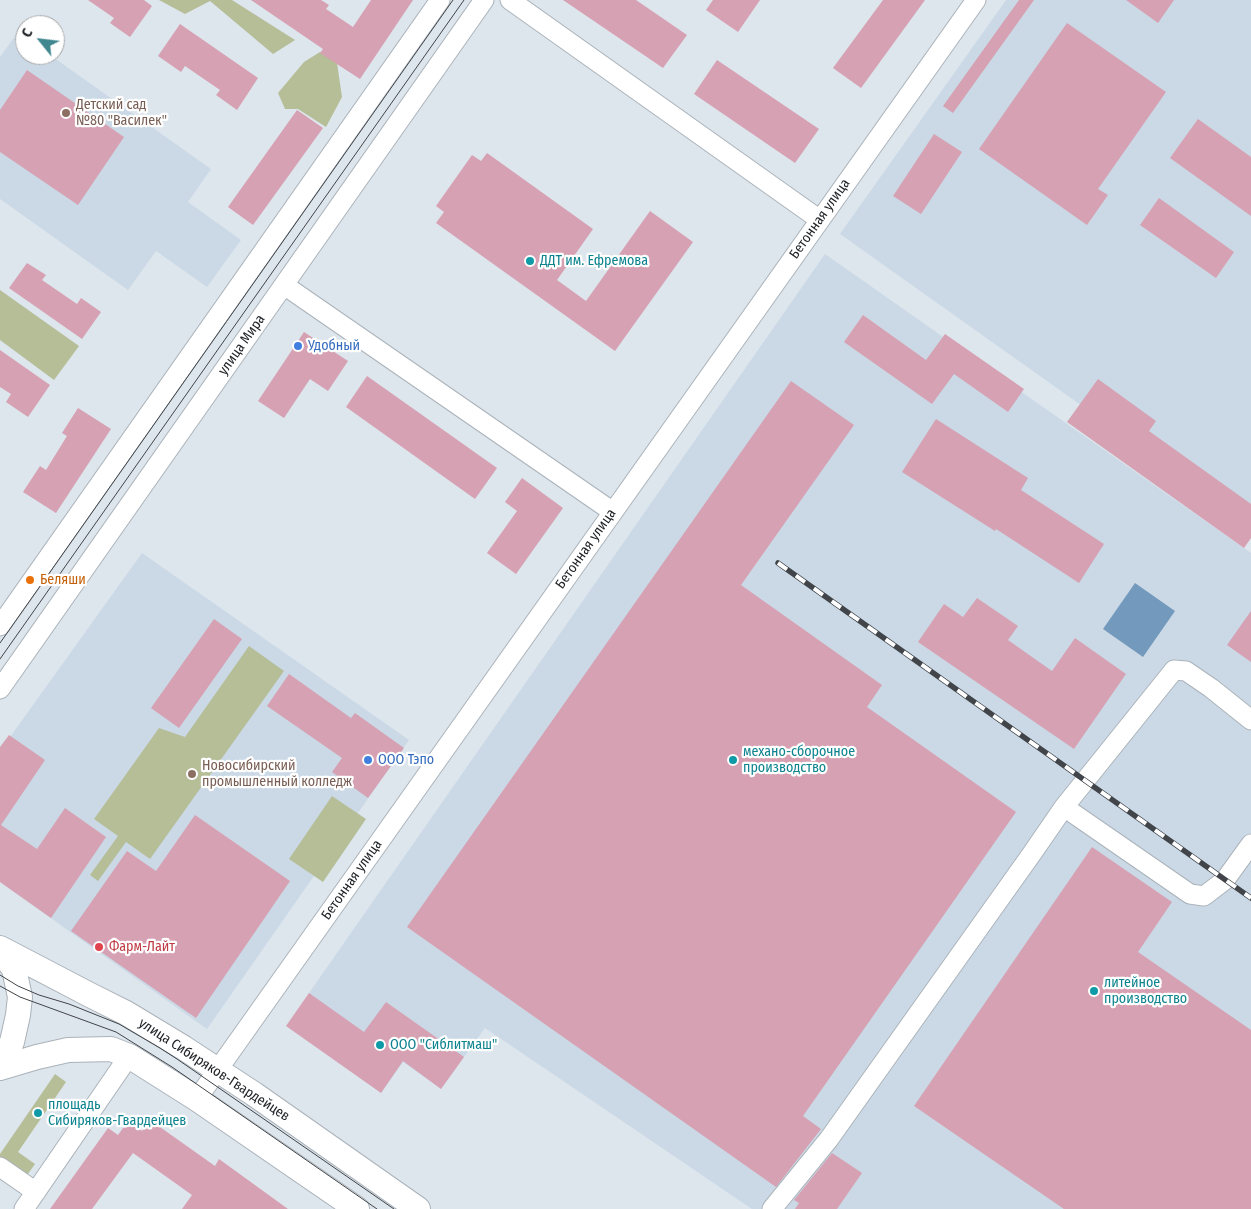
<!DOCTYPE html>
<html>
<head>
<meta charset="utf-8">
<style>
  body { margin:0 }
  #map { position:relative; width:1251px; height:1209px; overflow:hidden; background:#dde5ed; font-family:"Fira Sans Condensed",sans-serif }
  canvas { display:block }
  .north { position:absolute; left:15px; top:15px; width:50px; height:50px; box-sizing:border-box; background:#fff; border:1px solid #a5a7a8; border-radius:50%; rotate:299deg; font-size:14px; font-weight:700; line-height:20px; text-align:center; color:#1f2225 }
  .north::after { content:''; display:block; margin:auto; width:18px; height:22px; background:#40878f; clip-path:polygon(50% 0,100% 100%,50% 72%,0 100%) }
</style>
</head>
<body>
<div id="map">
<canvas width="1251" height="1209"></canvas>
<div class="north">С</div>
</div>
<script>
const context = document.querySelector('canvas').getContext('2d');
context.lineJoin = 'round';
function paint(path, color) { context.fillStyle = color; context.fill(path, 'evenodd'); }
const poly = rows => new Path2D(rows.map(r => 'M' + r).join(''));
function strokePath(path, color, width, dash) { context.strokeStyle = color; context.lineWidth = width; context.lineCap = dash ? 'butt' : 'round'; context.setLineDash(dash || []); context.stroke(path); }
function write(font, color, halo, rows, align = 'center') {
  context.font = font + ' "Fira Sans Condensed",sans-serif'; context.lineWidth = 4.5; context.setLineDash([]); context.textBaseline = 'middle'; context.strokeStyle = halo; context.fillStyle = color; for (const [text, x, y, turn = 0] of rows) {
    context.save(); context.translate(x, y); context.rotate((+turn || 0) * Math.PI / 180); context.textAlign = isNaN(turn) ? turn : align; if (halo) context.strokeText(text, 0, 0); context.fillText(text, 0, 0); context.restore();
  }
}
const built = poly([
  [1006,0,1251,0,1251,526,840,234],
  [18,32,25,37,25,55,50,55,211,169,188,202,241,240,207,287,156,251,128,290,0,199,0,57],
  [825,254,1251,553,1251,1209,752,1209,485,1028,441,1089,403,1062,381,1093,309,993],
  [142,553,409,740,207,1029,0,882,0,751]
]);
const green = poly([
  [159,0,232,0,295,40,273,54,210,1,185,14],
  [320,52,337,63,342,97,326,127,298,109,285,109,278,93,304,62],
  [0,290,79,346,54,380,0,340],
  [249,646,284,671,150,859,126,842,98,881,90,875,118,836,94,819,159,728,185,737],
  [332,796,366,819,323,882,289,859],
  [55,1074,66,1082,18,1152,35,1164,25,1178,0,1161,0,1154]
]);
const water = poly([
  [1135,583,1175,611,1143,657,1103,629]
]);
const building = poly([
  [88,0,144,0,152,6,130,37,110,23,114,18],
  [251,0,321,0,329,5,326,9,353,27,371,0,413,0,360,79,320,53,323,49],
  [563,0,636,0,687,35,663,68],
  [713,0,760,0,738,32,706,10],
  [883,0,925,0,861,88,833,68],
  [1019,0,1034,0,953,113,943,106],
  [1126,0,1174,0,1158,23],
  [1067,23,1166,92,1098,189,1108,195,1087,225,979,149],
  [180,24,258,78,237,110,216,95,220,90,185,66,181,72,158,56],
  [717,60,819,129,795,163,694,94],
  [27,70,124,137,78,205,0,152,0,110],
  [297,110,323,128,253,225,228,207],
  [1198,119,1251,157,1251,216,1170,158],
  [934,134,962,152,921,214,893,196],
  [487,153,593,229,557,280,586,301,650,211,693,242,615,351,436,223,444,212,436,206,472,155,481,161],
  [1159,198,1234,252,1216,278,1140,225],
  [27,263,46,275,42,280,77,304,81,298,101,312,82,339,9,288],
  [863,315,926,360,945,334,1024,389,1008,412,954,374,932,404,844,342],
  [304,332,348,361,328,391,310,379,284,418,258,401],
  [0,350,50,385,28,417,6,402,11,394,0,387],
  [367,376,497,468,475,499,346,407],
  [1098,379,1156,421,1149,431,1251,504,1251,538,1244,548,1067,422],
  [791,381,854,425,741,585,882,685,867,707,1016,812,803,1116,821,1129,776,1187,407,927],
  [78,408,111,429,56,513,23,492,40,466,46,470,67,436,62,433],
  [936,419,1028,478,1021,490,1104,544,1079,583,996,529,995,531,902,472],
  [522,478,563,508,516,574,487,553,517,511,505,502],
  [977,598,1018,626,1008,640,1052,671,1075,638,1126,674,1074,749,918,642,944,604,963,617],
  [1251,611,1251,662,1227,645],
  [214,619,242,639,179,728,151,708],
  [289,674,351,718,355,713,404,748,368,798,332,772,342,758,267,706],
  [9,735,45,760,1,825,37,849,65,808,106,837,51,918,0,882,0,747],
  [195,815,290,881,196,1018,71,931,127,851,156,871],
  [1092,847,1172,902,1138,952,1251,1030,1251,1209,1064,1209,914,1106],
  [309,993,364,1032,386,1002,464,1057,441,1089,403,1061,381,1093,286,1026],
  [150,1120,215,1166,219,1159,288,1209,182,1209,192,1195,133,1153,92,1209,50,1209,108,1128,118,1135,123,1128,135,1126,142,1131],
  [832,1153,862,1173,837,1209,795,1209,799,1203,794,1200]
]);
const minor = poly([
  [510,0,820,220],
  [284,285,613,512],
  [0,626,440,0],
  [0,689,484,0],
  [1064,807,1190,894,1204,896,1225,880,1251,844],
  [197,1099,976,0],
  [0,1167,36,1192],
  [24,1209,129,1056],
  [772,1209,829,1139,1033,852,1064,807,1174,670,1186,671,1211,688,1251,720]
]);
const major = poly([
  [0,948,90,995,126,1013,184,1048,254,1094,418,1209],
  [0,950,14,969,20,997,18,1015,12,1042,0,1062],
  [0,1068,37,1057,68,1050,111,1049,129,1056,197,1099,357,1209]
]);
const tram = poly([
  [0,643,453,0],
  [0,659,464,0],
  [0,975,18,986,39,995,69,1004,119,1024,160,1048,177,1059,394,1209],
  [0,986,20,997,116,1032,172,1067,377,1209]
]);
const rail = poly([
  [778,563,1251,898]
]);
const markers = [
  [66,113,5,"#8d6e63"],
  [530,261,5,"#0f9aa8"],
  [298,346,5,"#3f7fe0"],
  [30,580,5,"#e8710a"],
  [368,760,5,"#3f7fe0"],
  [733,760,5,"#0f9aa8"],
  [192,774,5,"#8d6e63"],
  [99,947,5,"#e0444e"],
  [1094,991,5,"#0f9aa8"],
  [380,1045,5,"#0f9aa8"],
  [38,1113,5,"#0f9aa8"]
];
const educationNames = [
  ["Детский сад",76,105],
  ["№80 \"Василек\"",76,121],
  ["Новосибирский",202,766],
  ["промышленный колледж",202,782]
];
const streetNames = [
  ["Бетонная улица",820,219,-55],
  ["улица Мира",242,345,-55],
  ["Бетонная улица",586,549,-55],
  ["Бетонная улица",352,880,-55],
  ["улица Сибиряков-Гвардейцев",214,1070,33]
];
const cultureNames = [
  ["ДДТ им. Ефремова",540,261],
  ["механо-сборочное",743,752],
  ["производство",743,768],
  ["литейное",1104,983],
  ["производство",1104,999],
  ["ООО \"Сиблитмаш\"",390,1045],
  ["площадь",48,1105],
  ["Сибиряков-Гвардейцев",48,1121]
];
const shopNames = [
  ["Удобный",308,346],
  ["ООО Тэпо",378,760]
];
const foodNames = [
  ["Беляши",40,580]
];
const healthNames = [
  ["Фарм-Лайт",109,947]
];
paint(built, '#cbd9e6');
paint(green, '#b6be98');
paint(water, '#739abc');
paint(building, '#d6a1b2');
strokePath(minor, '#abb3ba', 21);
strokePath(major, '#abb3ba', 26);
strokePath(minor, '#fff', 19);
strokePath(major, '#fff', 24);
strokePath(tram, '#414549', 1);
strokePath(rail, '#414549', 5.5);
strokePath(rail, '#fff', 4, [11]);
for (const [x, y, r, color] of markers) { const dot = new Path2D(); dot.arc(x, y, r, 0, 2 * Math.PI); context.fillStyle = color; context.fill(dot); strokePath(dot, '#fff', 2); }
write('14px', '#785e54', '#fff', educationNames, 'left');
write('14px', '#1f2225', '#fff', streetNames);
write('14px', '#0d838f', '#fff', cultureNames, 'left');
write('14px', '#366cbe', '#fff', shopNames, 'left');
write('14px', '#c56008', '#fff', foodNames, 'left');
write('14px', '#be3a42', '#fff', healthNames, 'left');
</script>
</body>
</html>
